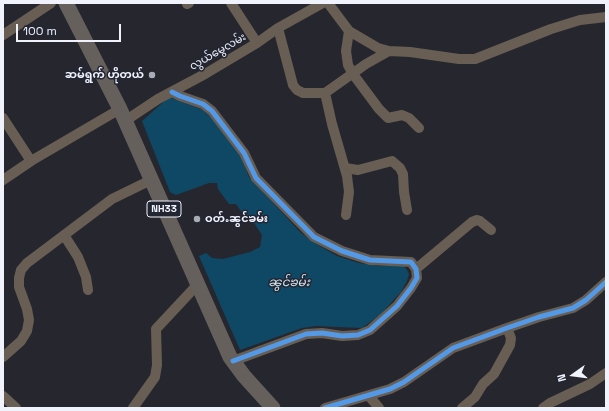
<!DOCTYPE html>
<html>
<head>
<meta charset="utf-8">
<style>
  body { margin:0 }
  #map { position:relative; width:609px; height:411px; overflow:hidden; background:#26272e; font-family:"Space Grotesk",sans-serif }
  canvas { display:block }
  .frame { position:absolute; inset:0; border:4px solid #f1f3fc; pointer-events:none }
  .north { position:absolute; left:553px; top:355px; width:40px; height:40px; -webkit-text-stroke:3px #222532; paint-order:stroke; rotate:256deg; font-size:11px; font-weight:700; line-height:16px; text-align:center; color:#f1f3fc }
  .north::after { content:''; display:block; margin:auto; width:14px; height:18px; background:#f1f3fc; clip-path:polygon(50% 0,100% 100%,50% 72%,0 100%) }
  .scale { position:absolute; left:16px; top:24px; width:105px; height:18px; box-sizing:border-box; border:2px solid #f1f3fc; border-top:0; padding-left:5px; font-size:12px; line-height:14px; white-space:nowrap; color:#f1f3fc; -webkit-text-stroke:3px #222532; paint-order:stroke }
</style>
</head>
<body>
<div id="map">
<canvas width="609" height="411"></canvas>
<div class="frame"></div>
<div class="north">N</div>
<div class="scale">100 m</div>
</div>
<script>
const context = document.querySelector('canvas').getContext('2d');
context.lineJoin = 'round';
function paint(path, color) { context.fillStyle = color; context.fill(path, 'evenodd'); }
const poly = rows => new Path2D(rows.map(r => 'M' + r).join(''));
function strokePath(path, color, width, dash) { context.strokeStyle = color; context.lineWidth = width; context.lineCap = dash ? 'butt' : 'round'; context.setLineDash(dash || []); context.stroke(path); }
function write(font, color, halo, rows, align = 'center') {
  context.font = font + ' "Space Grotesk","Noto Sans Myanmar",sans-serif'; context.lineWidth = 3; context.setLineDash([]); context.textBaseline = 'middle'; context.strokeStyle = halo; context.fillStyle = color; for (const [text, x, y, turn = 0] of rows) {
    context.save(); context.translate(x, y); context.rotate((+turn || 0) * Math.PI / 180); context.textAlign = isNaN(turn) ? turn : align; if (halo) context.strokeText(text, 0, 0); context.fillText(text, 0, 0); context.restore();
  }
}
const water = poly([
  [169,97,201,109,213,119,241,157,249,177,301,233,318,245,337,256,359,263,378,266,404,266,407,270,409,274,407,281,401,292,380,315,362,328,316,326,302,328,240,350,199,256,206,253,212,258,223,259,250,252,260,247,262,235,254,223,243,214,236,204,229,204,218,189,217,183,209,183,176,195,170,192,142,121]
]);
const minor = poly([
  [231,3,257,43],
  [328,3,349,31,378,48,389,51,410,52,459,59,475,59,551,29,580,20,606,17],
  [187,4,189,3],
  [278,28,293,85,297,90,303,93,325,93,366,64,389,51],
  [349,31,346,51,348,65,353,74,379,109,388,118,402,115,409,118,419,128],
  [3,35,51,3],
  [172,92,180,96,203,104,212,111,244,153,256,178,314,237,342,251,370,260,411,262,416,269,417,278,411,288,397,306,370,330,358,335,342,336,322,333,306,334,233,361],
  [325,93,332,124,347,176,349,192,346,215],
  [3,118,31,161],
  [125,121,158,99,205,74,257,43,278,28,323,3],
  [345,168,358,170,392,161,400,168,403,174,404,192,407,210],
  [3,180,31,161,120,109],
  [64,235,78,257,86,277,88,290],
  [416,269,472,222,477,220,480,221,491,230],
  [3,357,21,341,27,331,29,320,27,309,19,287,19,278,21,270,27,263,112,199,151,180],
  [3,396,16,408],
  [369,396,379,408],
  [133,408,155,377,157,365,156,329,198,284],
  [325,408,390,389,404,382,453,348,507,328,539,317,573,308,586,300,606,282],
  [462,408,475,397,483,384,494,374,510,345,511,338,507,328],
  [543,408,550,403,590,384,606,373]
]);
const highway = poly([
  [66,3,120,109,230,357,244,376,273,408]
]);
const cycleway = poly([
  [172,92,180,96,203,104,212,111,244,153,256,178,314,237,342,251,370,260,411,262,416,269,417,278,411,288,397,306,370,330,358,335,342,336,322,333,306,334,233,361],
  [325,408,390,389,404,382,453,348,507,328,539,317,573,308,586,300,606,282]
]);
const markers = [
  [152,75,4,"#aaacb4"],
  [197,219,4,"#aaacb4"]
];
const shields = [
  [164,209,34]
];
const shieldNames = [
  ["NH33",164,209]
];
const streetNames = [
  ["လွယ်မွေလမ်း",218,52,-30]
];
const poiNames = [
  ["ဆမ်ရွက် ဟိုတယ်",144,75],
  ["ဝတ်ႉၼွင်ၶမ်း",205,219,"left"]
];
const waterNames = [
  ["ၼွင်ၶမ်း",289,283]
];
paint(water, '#0e4865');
strokePath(minor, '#685e53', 10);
strokePath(highway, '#66605c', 15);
strokePath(cycleway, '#5399e6', 5);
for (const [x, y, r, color] of markers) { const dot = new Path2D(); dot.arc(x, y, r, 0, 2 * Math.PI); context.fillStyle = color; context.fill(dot); strokePath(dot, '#222532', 1.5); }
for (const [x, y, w] of shields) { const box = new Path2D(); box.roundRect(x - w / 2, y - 8, w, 16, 3); context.fillStyle = '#222532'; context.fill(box); strokePath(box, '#f1f3fc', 1); }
write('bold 10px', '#f1f3fc', null, shieldNames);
write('11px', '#f1f3fc', '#222532', streetNames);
write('bold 11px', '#f1f3fc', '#222532', poiNames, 'right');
write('italic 12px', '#d2e4f0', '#222532', waterNames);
</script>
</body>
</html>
